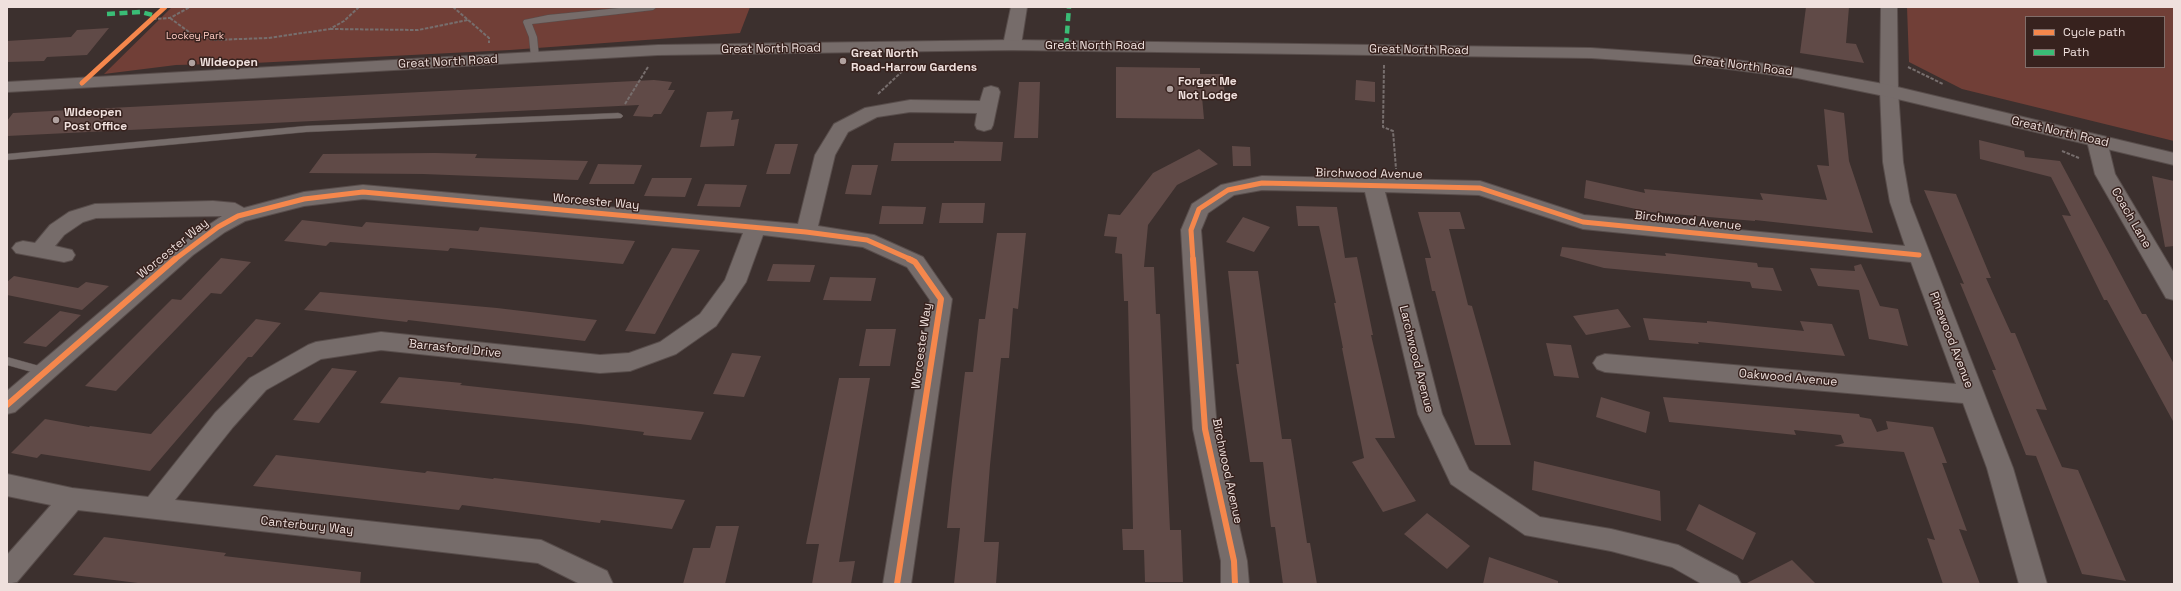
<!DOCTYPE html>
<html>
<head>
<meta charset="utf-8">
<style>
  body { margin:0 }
  #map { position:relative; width:2181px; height:591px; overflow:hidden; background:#3c302e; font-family:"Space Grotesk",sans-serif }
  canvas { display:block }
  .frame { position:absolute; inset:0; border:8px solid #efe0dd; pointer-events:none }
  .legend { position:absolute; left:2025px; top:16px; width:140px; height:52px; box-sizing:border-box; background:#37221e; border:1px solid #816e6a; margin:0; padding:5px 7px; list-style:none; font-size:12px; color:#efe0dd }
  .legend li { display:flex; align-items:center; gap:8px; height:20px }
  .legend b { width:20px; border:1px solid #816e6a }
</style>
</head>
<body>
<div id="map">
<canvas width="2181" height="591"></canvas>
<div class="frame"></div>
<ul class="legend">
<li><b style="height:5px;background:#f5874c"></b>Cycle path</li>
<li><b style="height:5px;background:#3abd76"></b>Path</li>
</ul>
</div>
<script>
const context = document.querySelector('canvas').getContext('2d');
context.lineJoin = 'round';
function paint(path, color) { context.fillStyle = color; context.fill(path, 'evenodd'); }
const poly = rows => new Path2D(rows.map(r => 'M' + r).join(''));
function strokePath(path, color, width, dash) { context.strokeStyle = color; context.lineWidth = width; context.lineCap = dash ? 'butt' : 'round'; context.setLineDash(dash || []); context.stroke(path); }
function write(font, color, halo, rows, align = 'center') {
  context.font = font + ' "Space Grotesk",sans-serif'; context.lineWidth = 3; context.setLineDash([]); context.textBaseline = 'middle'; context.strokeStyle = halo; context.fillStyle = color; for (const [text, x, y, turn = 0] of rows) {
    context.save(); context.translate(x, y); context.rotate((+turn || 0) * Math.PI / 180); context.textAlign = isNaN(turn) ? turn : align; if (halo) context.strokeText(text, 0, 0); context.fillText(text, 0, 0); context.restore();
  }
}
const green = poly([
  [172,7,750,7,740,33,510,50,254,63,176,65,104,74],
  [1907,7,2174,7,2174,141,1962,89,1909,62],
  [2026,17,2164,17,2164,67,2026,67]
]);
const building = poly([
  [1806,7,1849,7,1846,43,1856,44,1864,63,1800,53],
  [109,28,87,55,47,57,44,61,7,62,7,41,71,37,77,30],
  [1116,67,1200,68,1200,74,1223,74,1225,97,1202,97,1204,119,1116,118],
  [654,80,672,82,668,90,675,90,661,114,654,114,652,117,633,116,639,105,7,136,7,121,13,113],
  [1356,80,1375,82,1375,102,1355,100],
  [1019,82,1040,82,1038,138,1014,138],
  [1824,109,1844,113,1849,161,1873,233,1755,220,1755,221,1650,212,1584,198,1586,180,1645,193,1644,189,1763,200,1760,193,1827,200,1817,165,1829,166],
  [733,111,731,120,739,119,734,146,700,147,707,112],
  [1979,140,2024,151,2025,157,2060,161,2142,314,2146,314,2174,364,2174,423,2107,300,2104,300,2062,215,2071,216,2051,177,1980,159],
  [954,141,1003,142,1001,161,891,161,894,143,954,143],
  [775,144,798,144,790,174,766,174],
  [1232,146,1250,147,1251,166,1233,166],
  [1199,149,1218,164,1177,185,1148,225,1144,267,1154,267,1156,314,1160,314,1170,530,1181,530,1183,582,1145,582,1144,550,1123,550,1122,529,1133,529,1128,301,1124,301,1122,254,1115,253,1117,237,1104,236,1108,214,1120,215,1153,173],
  [435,153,477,154,475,158,588,161,578,180,423,174,309,173,323,154],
  [598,164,642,165,634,184,589,184],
  [852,165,878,165,871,195,845,194],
  [2152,176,2174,181,2174,246,2165,247],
  [652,178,692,178,685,197,644,196],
  [705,184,747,185,740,207,697,206],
  [1924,190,1956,194,1991,278,1986,278,2011,333,2015,333,2047,410,2036,409,2062,467,2078,470,2126,581,2082,574,2036,456,2026,455,2011,417,1992,370,1996,370,1960,283,1964,284],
  [942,203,985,203,983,223,939,223],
  [882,206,926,207,923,224,879,224],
  [1296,206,1337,207,1345,258,1357,257,1373,335,1371,335,1395,438,1375,438,1416,501,1383,512,1352,462,1364,458,1342,348,1343,348,1334,303,1336,303,1319,226,1298,226],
  [1418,212,1460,212,1465,229,1449,229,1468,305,1472,306,1511,445,1475,445,1435,291,1432,291,1425,258,1431,258],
  [1243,217,1270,227,1254,252,1226,242],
  [302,220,362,227,366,222,478,231,480,227,635,241,623,264,450,248,448,251,330,242,326,246,284,241],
  [997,233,1026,233,1018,309,1013,308,1009,358,1001,358,990,465,984,542,999,542,996,584,954,584,960,528,947,528,952,480,965,372,973,372,979,319,985,319],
  [1562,247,1666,256,1665,253,1757,263,1758,267,1773,268,1782,291,1752,288,1750,282,1604,268,1560,256],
  [672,248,700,250,655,334,625,331],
  [221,258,251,262,221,294,211,293,116,391,85,386,172,299,181,300],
  [773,264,815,265,810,282,767,281],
  [1861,264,1880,306,1898,309,1908,346,1869,339,1859,290,1818,286,1810,268,1855,271,1854,266],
  [1228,271,1258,271,1282,439,1291,439,1307,543,1310,543,1317,584,1283,584,1275,527,1271,527,1263,462,1250,462,1236,364,1239,364],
  [14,276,78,288,86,282,109,286,82,310,7,295,7,282],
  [830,277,876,278,871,301,823,300],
  [320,292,497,308,597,320,585,341,408,320,407,322,304,310],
  [1618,309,1631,327,1586,335,1573,316],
  [60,311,81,315,46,347,23,343],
  [1643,318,1707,323,1707,321,1804,331,1800,321,1832,324,1845,356,1698,342,1699,344,1649,340],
  [256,319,281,323,252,357,248,357,150,471,41,454,37,458,11,453,45,419,89,427,90,426,151,434],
  [866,329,896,329,890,366,859,366],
  [1546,343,1571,345,1579,378,1554,376],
  [732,353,761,356,744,397,713,394],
  [332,368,357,371,319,423,293,420],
  [399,377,462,383,460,385,704,412,691,440,643,435,644,432,580,424,380,403],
  [839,378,870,378,839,562,855,561,851,584,812,584,819,544,806,544],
  [1601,397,1650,412,1646,433,1596,417],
  [1663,397,1859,414,1860,417,1871,419,1877,432,1888,429,1886,421,1933,427,1947,463,1942,463,1967,531,1959,529,1980,584,1943,584,1927,538,1935,540,1904,452,1834,446,1844,443,1841,435,1794,430,1796,435,1669,422],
  [276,455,425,473,427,471,493,479,494,478,685,500,672,529,601,520,600,523,462,505,459,510,253,486],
  [1534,461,1660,491,1661,521,1532,490],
  [1699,504,1756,533,1743,560,1686,530],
  [1427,513,1470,546,1447,569,1404,534],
  [716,526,739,526,725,584,683,584,693,548,710,548],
  [104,537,226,553,224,556,361,572,360,584,146,584,73,575],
  [1489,557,1558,581,1558,584,1483,584],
  [1792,560,1816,584,1745,584]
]);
const path = poly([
  [453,7,489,38,489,43],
  [170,18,193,35,213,40,268,38,330,29,344,21,359,7],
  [153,19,170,18,190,7],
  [330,29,418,30,468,20],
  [1384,65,1383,127,1393,131,1396,169],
  [1908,67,1943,84],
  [878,94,911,63],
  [625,104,648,67],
  [2062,151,2079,158]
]);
const service = poly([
  [629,7,657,7,653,10,532,24,537,37,539,57,535,60,531,57,529,37,523,22,524,20,548,15,629,7],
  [618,113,621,114,623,116,621,118,306,132,7,160,7,154,306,126,618,113],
  [7,357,50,369,52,372,50,375,46,376,7,365,7,357]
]);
const minor = poly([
  [1011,7,1027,7,1021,45,1018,49,1012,50,1006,49,1003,45,1011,7],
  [1881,7,1897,7,1898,91,1903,162,1910,202,2013,468,2047,584,2019,584,1987,468,1963,403,1605,372,1597,369,1593,363,1597,357,1605,354,1956,384,1911,262,1583,229,1479,195,1385,192,1442,414,1469,470,1540,517,1611,529,1678,545,1737,576,1741,584,1702,584,1672,567,1611,551,1525,535,1451,484,1418,414,1365,192,1262,190,1234,195,1208,213,1201,230,1217,429,1247,561,1249,584,1221,584,1221,561,1193,429,1181,230,1192,204,1221,185,1262,176,1480,181,1584,215,1905,246,1890,202,1883,162,1880,91,1881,7],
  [991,86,998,88,1000,92,993,125,991,129,984,131,977,129,975,125,977,113,910,112,877,117,848,132,835,155,818,226,874,235,923,257,952,299,911,584,883,584,930,300,907,267,863,247,763,235,746,282,716,326,676,354,630,371,600,373,381,350,321,359,266,390,233,427,175,500,541,540,607,571,613,584,580,584,538,563,78,510,17,582,7,584,7,555,51,505,7,496,7,474,72,488,148,497,215,413,250,378,308,345,316,342,381,332,600,355,629,353,660,342,700,314,725,280,743,233,363,199,304,206,245,221,225,232,193,255,15,412,7,414,7,391,179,245,222,216,96,218,83,222,64,235,55,246,72,250,75,255,72,260,64,262,16,253,12,248,16,243,23,241,35,243,50,225,69,212,95,204,213,201,235,203,244,208,304,192,363,185,798,224,815,155,834,124,865,108,910,100,980,101,984,88,991,86]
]);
const tertiary = poly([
  [2097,135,2104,137,2107,141,2115,174,2174,273,2174,300,2166,298,2095,174,2087,141,2090,137,2097,135]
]);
const secondary = poly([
  [1012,40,1591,48,1705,56,1797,68,1889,85,2174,153,2174,165,1889,97,1797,78,1705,66,1591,58,1012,50,658,55,7,92,7,82,658,45,1012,40]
]);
const quiet = poly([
  [107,14,141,12,156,16],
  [1066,46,1069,7]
]);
const cyclewayFar1 = poly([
  [82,83,165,7],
  [174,260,218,227,238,216,304,199,363,192,806,232,867,240,912,260],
  [1193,260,1191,230,1199,209,1228,190,1262,183,1480,188,1583,222,1919,255]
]);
const cycleway = poly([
  [1193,259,1205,429,1234,561,1235,584],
  [7,405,175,259],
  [897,584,941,299,915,262,909,259]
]);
const markers = [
  [843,61,4,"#b0a2a0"],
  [192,63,4,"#b0a2a0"],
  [1170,89,4,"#b0a2a0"],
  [56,120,4,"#b0a2a0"]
];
const farParknames = [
  ["Lockey Park",195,36]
];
const streetNames = [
  ["Great North Road",1095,46],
  ["Great North Road",771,49,-1],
  ["Great North Road",1419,50,1],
  ["Great North Road",448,62,-3],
  ["Great North Road",1743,66,7],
  ["Great North Road",2060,132,13],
  ["Birchwood Avenue",1369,174,1],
  ["Worcester Way",596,202,5],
  ["Coach Lane",2131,218,60],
  ["Birchwood Avenue",1688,221,6],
  ["Worcester Way",173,249,-39],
  ["Pinewood Avenue",1951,340,69],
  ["Worcester Way",922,346,-82],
  ["Barrasford Drive",455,349,6],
  ["Larchwood Avenue",1416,359,76],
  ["Oakwood Avenue",1788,378,5],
  ["Birchwood Avenue",1227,471,78],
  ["Canterbury Way",307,526,6]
];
const poiNames = [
  ["Great North",851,54],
  ["Road-Harrow Gardens",851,68],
  ["Wideopen",200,63],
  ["Forget Me",1178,82],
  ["Not Lodge",1178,96],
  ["Wideopen",64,113],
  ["Post Office",64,127]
];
paint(green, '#713f37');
paint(building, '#604a47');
strokePath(service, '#584d4b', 1);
strokePath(minor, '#584d4b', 2);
strokePath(tertiary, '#584d4b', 2);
strokePath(secondary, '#584d4b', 2);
strokePath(path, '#776e6d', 2, [3.5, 1.5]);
paint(service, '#766c6a');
paint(minor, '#766c6a');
paint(tertiary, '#766c6a');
paint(secondary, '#766c6a');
strokePath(quiet, '#3abd76', 4.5, [8, 4.5]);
strokePath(cyclewayFar1, '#f5874c', 5);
strokePath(cycleway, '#f5874c', 6);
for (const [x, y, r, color] of markers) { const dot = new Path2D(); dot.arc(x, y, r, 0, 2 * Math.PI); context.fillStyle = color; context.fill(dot); strokePath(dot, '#37221e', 1.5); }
write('10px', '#fecbc2', '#37221e', farParknames);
write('12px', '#efe0dd', '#37221e', streetNames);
write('bold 12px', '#efe0dd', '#37221e', poiNames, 'left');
</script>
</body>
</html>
